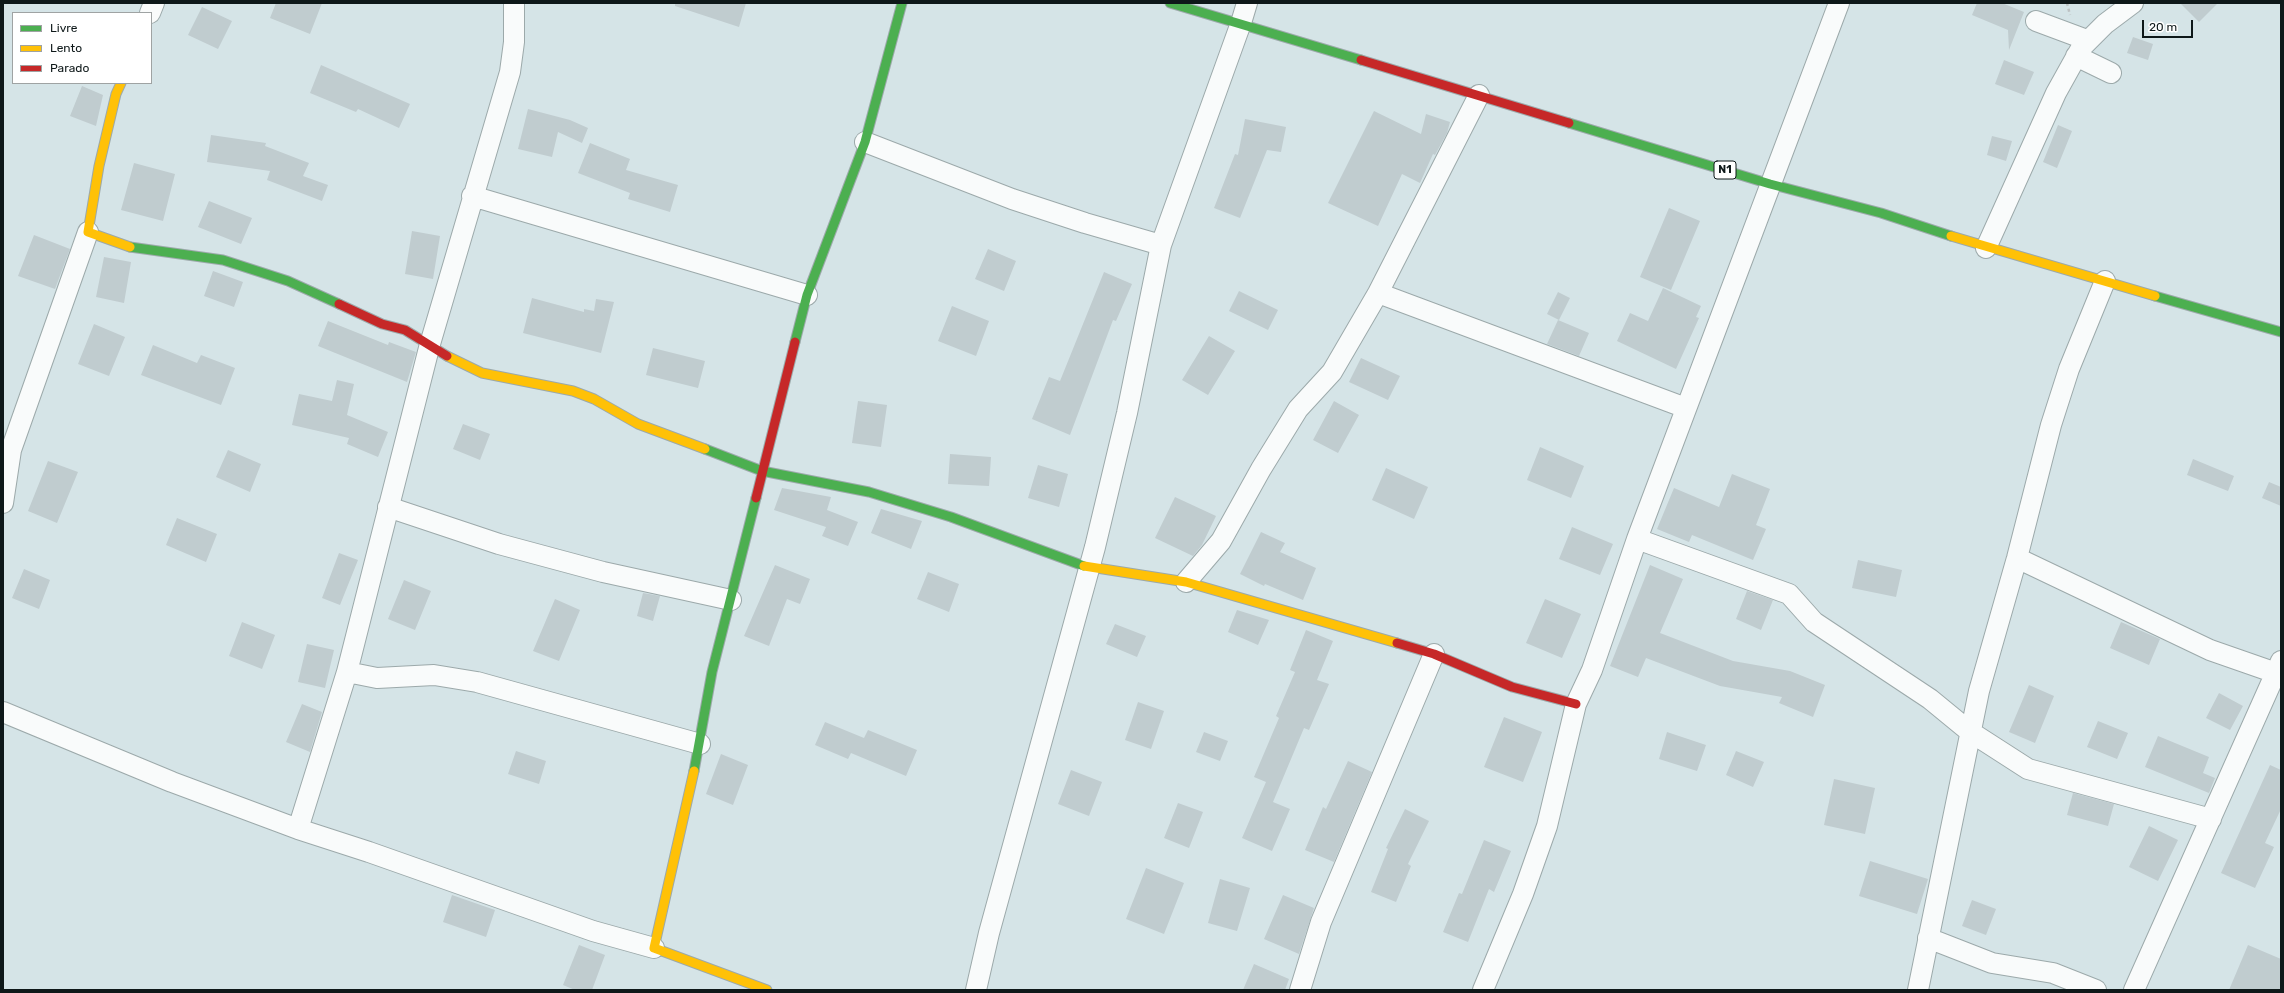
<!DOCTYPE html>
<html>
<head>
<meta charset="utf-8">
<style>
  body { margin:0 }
  #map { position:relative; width:2284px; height:993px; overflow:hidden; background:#d5e4e7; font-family:Rubik,sans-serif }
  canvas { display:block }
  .frame { position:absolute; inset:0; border:4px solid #0e1819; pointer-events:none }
  .legend { position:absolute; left:12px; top:12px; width:140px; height:72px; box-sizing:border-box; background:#fff; border:1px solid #9fa3a3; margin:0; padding:5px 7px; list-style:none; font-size:12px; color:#0e1819 }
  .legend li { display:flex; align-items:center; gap:8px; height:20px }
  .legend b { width:20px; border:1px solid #9fa3a3 }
  .scale { position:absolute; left:2142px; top:20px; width:51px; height:18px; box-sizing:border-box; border:2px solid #0e1819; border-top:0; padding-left:5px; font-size:12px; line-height:14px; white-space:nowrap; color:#0e1819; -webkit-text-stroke:3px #fff; paint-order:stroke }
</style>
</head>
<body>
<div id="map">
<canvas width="2284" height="993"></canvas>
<div class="frame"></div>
<ul class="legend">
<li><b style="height:5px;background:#4caf50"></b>Livre</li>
<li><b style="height:5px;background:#ffc107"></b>Lento</li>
<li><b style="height:5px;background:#c62828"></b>Parado</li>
</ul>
<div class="scale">20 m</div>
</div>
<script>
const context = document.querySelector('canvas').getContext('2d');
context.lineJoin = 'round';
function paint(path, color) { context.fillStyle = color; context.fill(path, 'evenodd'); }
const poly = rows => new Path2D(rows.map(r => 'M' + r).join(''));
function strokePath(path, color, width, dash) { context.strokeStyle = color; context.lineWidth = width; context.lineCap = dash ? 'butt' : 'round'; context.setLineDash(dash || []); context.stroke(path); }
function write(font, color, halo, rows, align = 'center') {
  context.font = font + ' Rubik,sans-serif'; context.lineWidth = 3.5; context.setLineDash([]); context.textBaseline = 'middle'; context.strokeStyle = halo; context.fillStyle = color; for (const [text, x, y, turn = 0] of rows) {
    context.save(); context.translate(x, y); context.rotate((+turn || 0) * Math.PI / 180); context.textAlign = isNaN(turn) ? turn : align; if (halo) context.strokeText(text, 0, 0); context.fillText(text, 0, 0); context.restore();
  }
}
const building = poly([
  [276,3,322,3,310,34,270,18],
  [675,3,746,3,739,27,675,6],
  [1977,3,2002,3,2024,12,2009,50,2008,30,1972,15],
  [2180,3,2218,3,2199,22],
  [202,7,232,21,218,49,188,35],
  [2133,37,2153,44,2148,60,2127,53],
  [2004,60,2034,72,2024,95,1995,84],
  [321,65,410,104,399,128,358,109,356,112,310,93],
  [82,86,103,95,96,126,70,116],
  [528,109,570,120,588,128,582,143,558,132,552,157,518,149],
  [1374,111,1421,134,1426,114,1450,122,1447,133,1435,155,1433,154,1420,183,1402,174,1378,226,1328,203],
  [1245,119,1286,127,1281,152,1267,150,1240,218,1214,208,1235,154,1238,155],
  [2058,125,2072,131,2057,168,2043,162],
  [211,135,266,143,265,146,309,163,303,176,328,185,322,201,267,180,270,171,207,162],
  [1992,136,2012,141,2006,161,1987,155],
  [590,143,630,159,626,170,678,185,670,212,628,199,630,193,578,173],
  [134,163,175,174,163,221,121,210],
  [209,201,252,218,241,244,198,227],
  [1669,208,1700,221,1671,290,1640,277],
  [412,231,440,236,433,279,405,274],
  [34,235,70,249,55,289,18,276],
  [988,249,1016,261,1004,291,975,279],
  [104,257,131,262,124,303,96,297],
  [213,271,243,282,234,307,204,296],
  [1104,272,1132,284,1116,321,1113,320,1070,435,1032,419,1049,377,1060,381],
  [1663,288,1701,306,1696,317,1699,318,1676,369,1617,341,1630,313,1648,321],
  [1239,291,1278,310,1268,330,1229,311],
  [1558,292,1570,298,1559,320,1547,314],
  [532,298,584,312,584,309,594,311,596,299,614,302,601,353,523,333],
  [952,306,989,321,976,356,938,341],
  [1558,320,1589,333,1579,356,1547,344],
  [328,321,388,345,389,342,416,352,407,382,318,346],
  [94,324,125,337,109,376,78,364],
  [1209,336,1235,351,1208,395,1182,380],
  [153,345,197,363,201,355,235,368,221,405,141,375],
  [653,348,705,361,698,388,646,375],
  [1361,358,1400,376,1388,400,1349,382],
  [337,380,354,384,347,415,388,432,378,457,347,444,349,438,292,425,299,394,332,401],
  [858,401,887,405,881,447,852,443],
  [1334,401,1359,415,1338,453,1313,440],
  [463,424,490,434,480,460,453,449],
  [1540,447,1584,466,1571,498,1527,480],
  [228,450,261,464,250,492,216,477],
  [950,454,991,457,989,486,948,484],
  [2193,459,2234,476,2228,491,2187,475],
  [48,461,78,472,57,523,28,511],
  [1038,465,1068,474,1059,507,1028,498],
  [1386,468,1428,487,1414,519,1372,500],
  [1732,474,1770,489,1756,525,1766,529,1753,560,1692,535,1689,542,1657,529,1674,488,1719,507],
  [2269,482,2281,487,2281,506,2262,498],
  [782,488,831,497,827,510,858,522,848,546,822,536,826,527,774,510],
  [1175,497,1216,516,1202,545,1193,556,1155,538],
  [881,509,922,521,911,549,871,533],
  [177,518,217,534,206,562,166,545],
  [1572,527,1613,544,1600,575,1559,559],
  [1261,532,1285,543,1280,552,1316,568,1303,600,1265,584,1264,586,1240,574],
  [339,553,358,560,340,605,322,598],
  [1858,560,1902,570,1896,597,1852,588],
  [775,565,810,579,800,604,787,599,769,646,744,636],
  [1650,565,1683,579,1660,633,1733,661,1790,671,1825,685,1813,717,1779,703,1782,697,1720,686,1646,658,1638,677,1610,666],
  [24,569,50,580,39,609,12,598],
  [928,572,959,584,949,612,917,599],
  [404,580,431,591,415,630,388,619],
  [1747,591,1773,600,1761,630,1736,619],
  [643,593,660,596,653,621,637,616],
  [555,599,580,610,559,661,533,651],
  [1545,599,1581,614,1562,658,1526,643],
  [1237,610,1269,620,1258,645,1228,632],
  [242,622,275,635,262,669,229,656],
  [2121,622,2160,639,2149,665,2110,648],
  [1115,624,1146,636,1137,657,1106,644],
  [1306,630,1333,641,1317,680,1329,684,1309,730,1304,728,1273,802,1290,809,1272,851,1242,838,1266,782,1254,777,1279,718,1276,716,1295,672,1290,670],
  [307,644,334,650,325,688,298,682],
  [2029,685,2054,696,2035,743,2009,732],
  [2219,693,2243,706,2230,730,2206,718],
  [1138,702,1164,711,1151,749,1125,740],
  [302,704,322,712,310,752,286,742],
  [1504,717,1542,732,1523,782,1484,767],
  [2098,721,2128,733,2117,759,2087,747],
  [825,722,864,738,868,730,917,750,906,776,851,753,848,759,815,745],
  [1204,732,1228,741,1220,761,1196,752],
  [1667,732,1706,745,1697,771,1659,759],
  [2158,736,2209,757,2203,773,2215,778,2209,793,2145,767],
  [516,751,546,761,539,784,508,774],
  [1736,751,1764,762,1753,787,1726,775],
  [721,754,748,765,733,805,706,794],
  [1348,761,1372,772,1334,862,1305,850,1323,807,1326,809],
  [2270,765,2281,770,2281,809,2265,843,2274,847,2255,888,2221,873],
  [1071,770,1102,782,1089,816,1058,804],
  [1834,779,1875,788,1865,834,1824,825],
  [2073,793,2114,804,2108,826,2067,815],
  [1178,803,1203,812,1189,848,1164,838],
  [1405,809,1429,821,1408,864,1411,866,1396,902,1371,892,1388,849,1386,848],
  [2149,826,2178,840,2158,881,2129,867],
  [1484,840,1511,851,1494,892,1489,889,1468,942,1443,932,1459,893,1462,894],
  [1870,861,1928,879,1917,914,1859,896],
  [1146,868,1184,883,1164,934,1126,919],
  [1220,879,1250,888,1237,931,1208,923],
  [452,895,495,910,486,937,443,922],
  [1283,895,1314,908,1299,954,1264,939],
  [1972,900,1996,909,1986,935,1962,926],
  [579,945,605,955,592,990,575,990,563,985],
  [2248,945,2281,959,2281,990,2229,990],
  [1254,964,1289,979,1285,990,1243,990]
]);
const path = poly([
  [2067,3,2070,15]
]);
const street = poly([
  [514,3,514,42,510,72,430,344,347,672,377,678,434,675,477,682,700,744],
  [150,13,154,3],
  [2036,21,2087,40],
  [2076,56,2111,73],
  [865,142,1012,199,1085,223,1161,245],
  [472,196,807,295],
  [1986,248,2056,93,2081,48,2105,24,2133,3],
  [1378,293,1686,408],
  [3,503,11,450,88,232],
  [388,507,499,544,603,572,731,600],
  [1637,539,1789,594,1814,622,1930,699,1969,731,2028,769,2211,819],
  [2017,558,2210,650,2276,673,2281,673],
  [1186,582,1221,541,1261,469,1298,409,1332,372,1378,293,1479,95],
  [3,712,172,782,298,829,369,852,593,931,654,948],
  [298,829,347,672],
  [1928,938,1992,963,2053,973,2096,990],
  [976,990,989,933,1095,547,1127,413,1161,245,1241,23,1247,3],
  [1300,990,1321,922,1434,654],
  [1483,990,1523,894,1547,826,1576,704,1592,670,1637,539,1839,3],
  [1918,990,1979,691,2017,558,2051,425,2069,369,2105,281],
  [2134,990,2281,661]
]);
const fast = poly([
  [1170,3,1361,60],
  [1569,123,1770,184,1881,213,1951,236],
  [130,247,223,260,288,281,339,304],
  [2155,296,2281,332],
  [795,342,807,295,865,142,902,3],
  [705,449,762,471,869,492,951,517,1084,566],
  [694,771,712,672,756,498]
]);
const slow = poly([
  [121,83,116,94,99,166,88,232,130,247],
  [1951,236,2155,296],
  [447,356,482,373,573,391,594,399,638,424,705,449],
  [1084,566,1186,582,1397,643],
  [694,771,654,948,767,990]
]);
const jam = poly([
  [1361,60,1569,123],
  [339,304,382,324,405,330,447,356],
  [756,498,795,342],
  [1397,643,1434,654,1512,687,1576,704]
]);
const shields = [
  [1725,170,22]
];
const shieldNames = [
  ["N1",1725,170]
];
paint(building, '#c0cccf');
strokePath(street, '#9ca9aa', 22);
strokePath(fast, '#9ca9aa', 11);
strokePath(slow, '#9ca9aa', 11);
strokePath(jam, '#9ca9aa', 11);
strokePath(path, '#bdc2c3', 2.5, [3, 3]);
strokePath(street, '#f9fbfb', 20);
strokePath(fast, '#4caf50', 9);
strokePath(slow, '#ffc107', 9);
strokePath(jam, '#c62828', 9);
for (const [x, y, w] of shields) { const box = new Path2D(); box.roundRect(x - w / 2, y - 9, w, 18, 3); context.fillStyle = '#fff'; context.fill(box); strokePath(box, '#0e1819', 1); }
write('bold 11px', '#0e1819', null, shieldNames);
</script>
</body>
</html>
